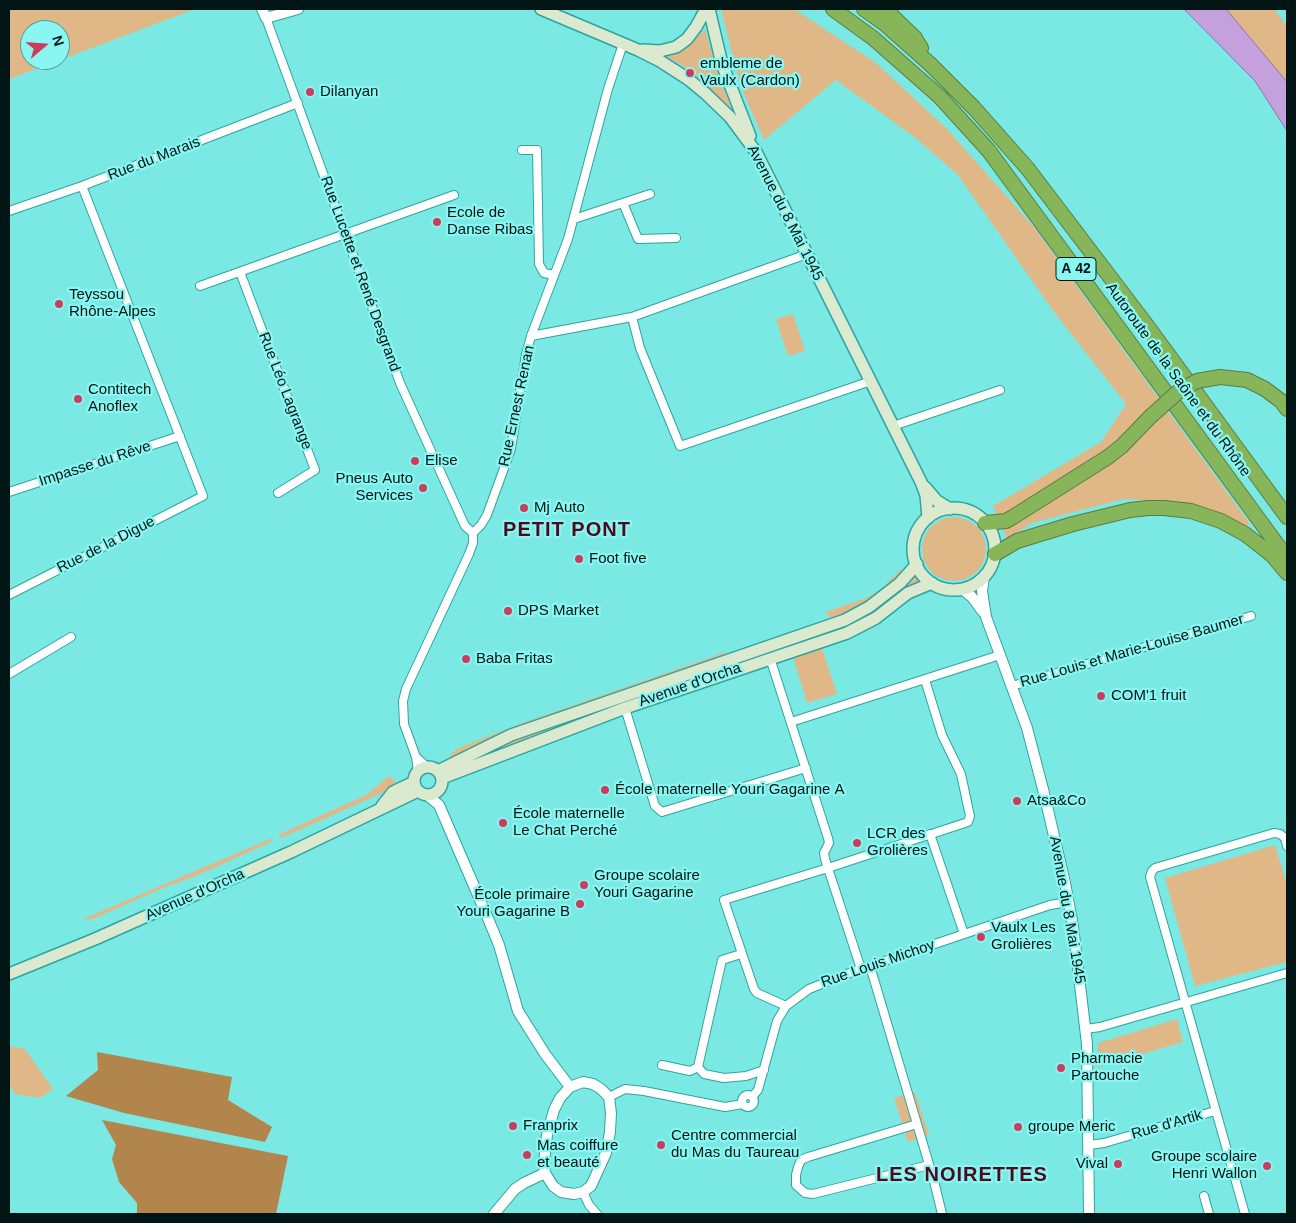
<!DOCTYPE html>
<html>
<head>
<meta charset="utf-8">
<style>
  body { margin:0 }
  #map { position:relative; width:1296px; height:1223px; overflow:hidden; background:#7be9e3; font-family:Helvetica,sans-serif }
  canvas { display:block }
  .frame { position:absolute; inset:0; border:10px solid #001514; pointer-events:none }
  .north { position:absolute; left:20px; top:20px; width:50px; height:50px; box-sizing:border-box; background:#89f6f1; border:1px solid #529c99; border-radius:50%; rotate:72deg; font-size:14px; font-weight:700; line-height:20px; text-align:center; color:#001514 }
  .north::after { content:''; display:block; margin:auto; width:18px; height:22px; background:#cc3c5d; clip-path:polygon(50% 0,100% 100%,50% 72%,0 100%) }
</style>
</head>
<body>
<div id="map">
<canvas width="1296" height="1223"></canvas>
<div class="frame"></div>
<div class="north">N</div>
</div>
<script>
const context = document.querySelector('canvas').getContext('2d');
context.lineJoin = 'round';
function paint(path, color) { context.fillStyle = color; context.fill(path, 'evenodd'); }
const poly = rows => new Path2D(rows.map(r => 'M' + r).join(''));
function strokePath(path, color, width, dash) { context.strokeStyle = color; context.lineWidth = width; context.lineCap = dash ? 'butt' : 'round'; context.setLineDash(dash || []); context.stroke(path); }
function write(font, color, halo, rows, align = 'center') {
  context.font = font + ' Helvetica,sans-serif'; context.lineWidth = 4.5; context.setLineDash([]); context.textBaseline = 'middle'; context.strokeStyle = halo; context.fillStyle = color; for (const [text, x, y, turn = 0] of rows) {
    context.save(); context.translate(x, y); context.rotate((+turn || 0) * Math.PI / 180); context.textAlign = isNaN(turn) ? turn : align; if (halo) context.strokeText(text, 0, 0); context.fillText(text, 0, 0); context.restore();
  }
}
const green = poly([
  [9,9,195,9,60,60,60,30,30,30,30,60,60,60,9,79],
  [721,9,794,9,876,63,947,129,1033,226,1250,524,1245,527,1226,516,1192,505,1172,502,1124,499,1032,523,1007,539,993,506,1101,442,1126,404,1054,312,958,175,917,139,836,80,764,140,740,85],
  [1226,9,1274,9,1287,26,1287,82],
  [705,29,718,74,733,113,703,82,682,65,666,57,692,43],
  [793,314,805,351,788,356,776,319],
  '922 549a32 32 0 1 1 64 0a32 32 0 1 1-64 0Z',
  [900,570,904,572,869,602,835,619,827,615,826,612,866,598,881,589],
  [916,573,921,583,886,606,855,624,739,664,738,662,819,634],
  [822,648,837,694,807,703,793,657],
  [726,652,729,655,451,761,449,756,458,748,525,722],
  [722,667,723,670,547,731,457,768,499,744],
  [389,776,397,783,390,786,391,789,279,839,280,834,366,795],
  [272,838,271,842,198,875,163,888,93,919,83,919],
  [1275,845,1287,884,1287,962,1195,986,1165,878],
  [1177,1019,1183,1042,1098,1067,1098,1043],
  [9,1046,25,1049,53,1089,40,1098,15,1094,9,1084],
  [915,1092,929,1135,908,1142,894,1098]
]);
const forest = poly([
  [97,1052,232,1077,228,1100,272,1127,265,1142,124,1113,66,1096,98,1070],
  [102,1120,288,1156,276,1214,137,1214,137,1203,119,1182,112,1159,116,1145]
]);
const water = poly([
  [1184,9,1226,9,1287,82,1287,131,1255,81,1184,9]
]);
const minor = poly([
  [266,18,400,383,465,526,473,533],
  [522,150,537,150,539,264,544,273,554,275],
  [623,203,638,239,676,238],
  [9,211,82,186,298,103],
  [574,219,650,194],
  [240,272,315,470,278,493],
  [200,286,454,195],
  [632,317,640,348,680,446,871,381],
  [531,336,632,317,807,254],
  [893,426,1000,390],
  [9,492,180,436],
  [9,595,203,496,82,186],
  [770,658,828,838,829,843,824,853,825,859,861,969],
  [9,674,71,637],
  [1012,686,1251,616],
  [625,708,655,806,662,812,806,768],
  [791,722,1000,655],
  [416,757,427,767],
  [418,771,416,757,404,724,403,701,406,689,469,554,473,543,473,533,481,525,487,515,511,449,526,354,531,336,568,239,608,89,623,44],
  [930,834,964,934],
  [741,954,722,960,698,1067,704,1074,724,1078,746,1076,764,1070],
  [870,966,934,1181,942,1214],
  [786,1006,757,993,754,989,724,900,828,868,968,822,970,816,968,807,961,774,942,735,925,680],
  [1086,1029,1100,1027,1287,973],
  [662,1065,690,1071,698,1067],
  '742 1101a6 6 0 1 1 12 0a6 6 0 1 1-12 0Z',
  [609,1097,625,1089,644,1091,725,1107,743,1104],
  [752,1097,758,1090,777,1021,786,1006,809,989,852,972,1050,905,1068,902],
  [917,1124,808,1157,801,1160,798,1167,796,1175,796,1185,805,1193,813,1194,929,1165],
  [1089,1145,1104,1143,1215,1111],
  [583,1192,589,1205,597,1214],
  [1204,1196,1209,1214],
  [1245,1214,1150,877,1152,871,1155,868,1274,833,1280,834,1285,838,1287,846]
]);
const tertiary = poly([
  [262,9,266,18,298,9],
  [984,577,982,591,986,617,1027,728,1044,793,1065,883,1073,926,1087,1044,1089,1214],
  [962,589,972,597,983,612],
  [427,795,439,805,487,916,499,945,518,1011,545,1054,570,1087],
  [583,1082,593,1084,601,1089,609,1097,611,1113,610,1132,606,1153,591,1186,583,1192,574,1194,561,1192,553,1186,545,1173,544,1162,547,1135,554,1110,560,1098,570,1087,583,1082],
  [494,1214,515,1189,524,1183,545,1173]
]);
const secondary = poly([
  [541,9,638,50,660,61,688,79,705,93,730,117,756,152,921,482,926,495,928,518],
  [709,9,722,64,750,136],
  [643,50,660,51,676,47,687,39,696,27,706,9],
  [925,487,937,501,950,509],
  '913 549a41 41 0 1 1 82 0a41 41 0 1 1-82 0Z',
  '414 781a14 14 0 1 1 28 0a14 14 0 1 1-28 0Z',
  [438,771,511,735,845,620,869,607,900,583,917,564],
  [442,778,625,708,847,633,876,618,908,593,932,583],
  [382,806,393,792,414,782],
  [9,974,95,939,291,852,418,791]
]);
const motorway = poly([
  [833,9,873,38,940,97,989,151,1287,558],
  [864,9,885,24,930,64,974,108,1028,169,1148,327,1287,517],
  [885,9,915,38,921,48],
  [1265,389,1281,401,1287,409],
  [985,523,1006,521,1013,517,1108,457,1122,446,1150,417],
  [995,554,1017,541,1073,524,1130,510,1148,508,1164,508,1191,511,1221,521,1245,534,1272,555,1287,573]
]);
const motorwayBridge = poly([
  [1150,417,1179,391,1197,381,1220,377,1247,380,1265,389]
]);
const markers = [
  [690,73,5,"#cc3c5d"],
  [310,92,5,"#cc3c5d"],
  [437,222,5,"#cc3c5d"],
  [59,304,5,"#cc3c5d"],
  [78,399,5,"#cc3c5d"],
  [415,461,5,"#cc3c5d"],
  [423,488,5,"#cc3c5d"],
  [524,508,5,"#cc3c5d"],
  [579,559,5,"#cc3c5d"],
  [508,611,5,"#cc3c5d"],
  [466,659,5,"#cc3c5d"],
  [1101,696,5,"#cc3c5d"],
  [605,790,5,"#cc3c5d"],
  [1017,801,5,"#cc3c5d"],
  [503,823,5,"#cc3c5d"],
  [857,843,5,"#cc3c5d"],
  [584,885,5,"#cc3c5d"],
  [580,904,5,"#cc3c5d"],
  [981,937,5,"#cc3c5d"],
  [1061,1068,5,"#cc3c5d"],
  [513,1126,5,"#cc3c5d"],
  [1018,1127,5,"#cc3c5d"],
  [661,1145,5,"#cc3c5d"],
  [527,1155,5,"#cc3c5d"],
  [1118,1164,5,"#cc3c5d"],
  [1267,1166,5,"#cc3c5d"]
];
const shields = [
  [1076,269,40]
];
const shieldNames = [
  ["A 42",1076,269]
];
const poiNames = [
  ["embleme de",700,64],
  ["Vaulx (Cardon)",700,81],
  ["Dilanyan",320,92],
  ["Ecole de",447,213],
  ["Danse Ribas",447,230],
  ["Teyssou",69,295],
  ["Rhône-Alpes",69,312],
  ["Contitech",88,390],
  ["Anoflex",88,407],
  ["Elise",425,461],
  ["Pneus Auto",413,479,"right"],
  ["Services",413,496,"right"],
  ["Mj Auto",534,508],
  ["Foot five",589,559],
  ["DPS Market",518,611],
  ["Baba Fritas",476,659],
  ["COM'1 fruit",1111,696],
  ["École maternelle Youri Gagarine A",615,790],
  ["Atsa&Co",1027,801],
  ["École maternelle",513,814],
  ["Le Chat Perché",513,831],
  ["LCR des",867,834],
  ["Grolières",867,851],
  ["Groupe scolaire",594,876],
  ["Youri Gagarine",594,893],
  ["École primaire",570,895,"right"],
  ["Youri Gagarine B",570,912,"right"],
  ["Vaulx Les",991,928],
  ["Grolières",991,945],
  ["Pharmacie",1071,1059],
  ["Partouche",1071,1076],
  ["Franprix",523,1126],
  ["groupe Meric",1028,1127],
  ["Centre commercial",671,1136],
  ["du Mas du Taureau",671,1153],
  ["Mas coiffure",537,1146],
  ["et beauté",537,1163],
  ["Groupe scolaire",1257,1157,"right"],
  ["Henri Wallon",1257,1174,"right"],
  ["Vival",1108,1164,"right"]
];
const streetNames = [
  ["Rue du Marais",154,159,-21],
  ["Avenue du 8 Mai 1945",785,213,63],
  ["Rue Lucette et René Desgrand",360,274,70],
  ["Autoroute de la Saône et du Rhône",1178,380,54],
  ["Rue Léo Lagrange",285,391,69],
  ["Rue Ernest Renan",517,406,-78],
  ["Impasse du Rêve",95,464,-18],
  ["Rue de la Digue",106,545,-27],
  ["Rue Louis et Marie-Louise Baumer",1132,651,-16],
  ["Avenue d'Orcha",690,685,-19],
  ["Avenue d'Orcha",195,895,-24],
  ["Avenue du 8 Mai 1945",1067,910,80],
  ["Rue Louis Michoy",878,964,-19],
  ["Rue d'Artik",1167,1125,-16]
];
const districtNames = [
  ["PETIT PONT",567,530],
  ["LES NOIRETTES",962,1175]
];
paint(green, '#e0b887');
paint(forest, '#b2854c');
paint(water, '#c4a1dc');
strokePath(water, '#8977a0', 1);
strokePath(minor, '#2da4a0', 10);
strokePath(tertiary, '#2da4a0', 12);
strokePath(secondary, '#2da4a0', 14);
strokePath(motorway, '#587d42', 16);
strokePath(minor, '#fff', 8);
strokePath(tertiary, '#fff', 10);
strokePath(secondary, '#dbe9ce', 11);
strokePath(motorway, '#87b55a', 14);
strokePath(motorwayBridge, '#587d42', 16, []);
strokePath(motorwayBridge, '#87b55a', 14);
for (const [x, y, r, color] of markers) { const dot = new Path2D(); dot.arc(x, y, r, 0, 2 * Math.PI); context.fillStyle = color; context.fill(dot); strokePath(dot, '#89f6f1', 2); }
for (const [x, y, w] of shields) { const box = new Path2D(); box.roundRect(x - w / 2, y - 11.5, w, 23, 4); context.fillStyle = '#89f6f1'; context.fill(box); strokePath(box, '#001514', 1); }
write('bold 14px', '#001514', null, shieldNames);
write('15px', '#001514', '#89f6f1', poiNames, 'left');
write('15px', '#001514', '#89f6f1', streetNames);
context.letterSpacing = '1px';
write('bold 20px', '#4f091c', '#89f6f1', districtNames);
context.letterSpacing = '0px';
</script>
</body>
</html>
